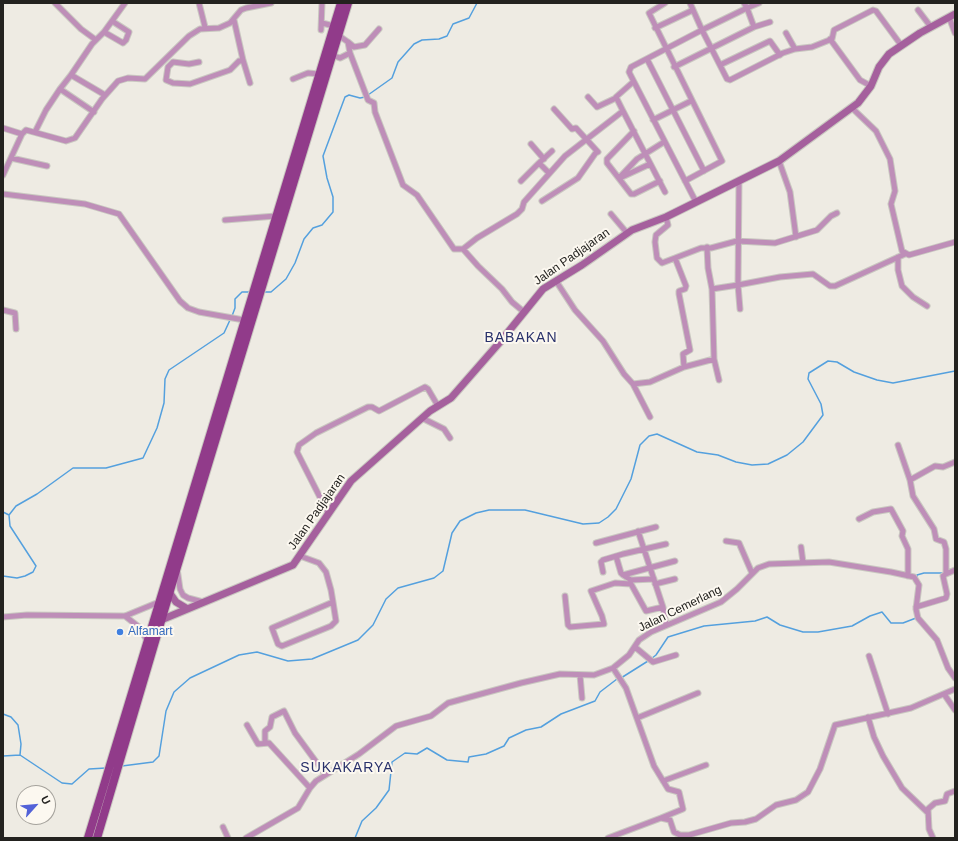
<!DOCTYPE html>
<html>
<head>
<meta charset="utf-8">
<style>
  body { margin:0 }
  #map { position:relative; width:958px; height:841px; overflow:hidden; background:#eeebe3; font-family:Arial,sans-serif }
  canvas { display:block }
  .frame { position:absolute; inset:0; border:4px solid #23221f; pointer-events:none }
  .north { position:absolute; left:16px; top:785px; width:40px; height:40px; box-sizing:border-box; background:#fcf8f0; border:1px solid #a5a29c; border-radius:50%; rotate:63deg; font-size:11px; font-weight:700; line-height:16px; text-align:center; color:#23221f }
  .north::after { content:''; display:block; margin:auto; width:14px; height:18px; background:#5362d8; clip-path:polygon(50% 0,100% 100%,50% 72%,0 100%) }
</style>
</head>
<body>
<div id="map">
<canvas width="958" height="841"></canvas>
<div class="frame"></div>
<div class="north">U</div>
</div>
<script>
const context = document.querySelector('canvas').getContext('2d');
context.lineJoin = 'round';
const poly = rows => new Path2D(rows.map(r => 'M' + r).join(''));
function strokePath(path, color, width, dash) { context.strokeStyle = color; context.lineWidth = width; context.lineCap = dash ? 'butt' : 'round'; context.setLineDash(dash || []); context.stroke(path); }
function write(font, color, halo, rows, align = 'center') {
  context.font = font + ' Arial,sans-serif'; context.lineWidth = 4; context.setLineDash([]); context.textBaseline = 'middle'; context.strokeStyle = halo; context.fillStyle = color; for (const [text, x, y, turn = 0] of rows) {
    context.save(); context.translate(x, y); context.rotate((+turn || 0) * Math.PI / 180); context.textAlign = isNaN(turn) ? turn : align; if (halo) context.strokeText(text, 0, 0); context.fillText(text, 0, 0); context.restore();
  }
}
const stream = poly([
  [368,95,392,78,398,62,414,44,422,40,439,39,447,36,453,24,469,18,477,3],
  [263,292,271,292,286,279,295,263,304,239,313,228,322,225,333,212,333,197,327,178,323,156,345,97,349,95,360,98,365,97],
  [232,316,235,308,235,299,242,292,251,292],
  [3,512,9,515],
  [3,576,17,578,25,576,33,572,36,566,10,526,9,515,16,506,37,494,73,468,106,468,143,458,157,428,164,403,165,379,169,370,224,333,230,320],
  [917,578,917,575,924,573,944,573],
  [651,659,656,655,668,637,704,626,755,621,767,617,780,625,803,632,818,632,852,626,870,616,882,612,891,623,903,623,916,618],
  [621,678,648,661],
  [3,714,11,717,18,725,21,744,20,755],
  [3,756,20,755,62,783,72,784,89,769,106,768],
  [122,766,153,762,159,756,166,711,174,692,190,678,239,655,257,652,288,661,312,659,358,640,373,625,386,599,398,588,434,578,443,571,452,533,460,521,476,513,489,510,525,510,583,524,599,523,608,517,616,509,631,479,640,445,649,436,657,434,697,452,718,455,736,462,752,465,768,464,787,455,803,442,823,415,821,404,808,379,809,373,828,361,837,362,854,372,877,380,893,383,955,371],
  [355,838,362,821,376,808,389,790,392,762,405,753,417,754,427,748,447,760,468,762,469,757,486,754,504,746,509,738,526,730,541,727,561,714,595,701,600,692,617,679]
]);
const street = poly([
  [55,3,81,29,96,40],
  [199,3,205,27],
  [665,3,649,13,722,161,685,181],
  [690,3,702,30,747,8,754,27,770,22],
  [744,3,747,8,759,3],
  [918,10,931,27],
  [949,17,955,33],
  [234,20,243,60,250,83],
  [322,23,334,26],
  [655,28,693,10],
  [321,30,322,3],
  [104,32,123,43,126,40,129,32,112,21],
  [786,33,795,49],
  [338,35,348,42,350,53,368,100,374,103,375,112,403,185,417,195,454,249,463,249,478,266,502,289,512,302,524,312],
  [830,39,860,80,871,86],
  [348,42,354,47,365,45,379,29],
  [332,55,340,58,350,53],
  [647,59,704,171],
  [199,62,189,64,173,62,168,67,166,80,173,83,190,84,230,70,239,61,243,60],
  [720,65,770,41,780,55],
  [674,67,754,27],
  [293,79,308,73,319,74],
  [60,89,94,112],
  [105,95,71,75,92,44,104,32,125,3],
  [588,97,597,107,616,98],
  [852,108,876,131,890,159,895,191,891,204,902,251,909,255,955,242],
  [554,109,572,129,576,128,598,152],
  [623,111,665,192],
  [653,120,691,101],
  [3,128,22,134],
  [634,131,607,159,607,163,631,194,634,194,660,181],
  [35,132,46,110,60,89,71,75],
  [531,144,544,159],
  [11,158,47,166],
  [779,161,790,192,796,237],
  [549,173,539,163,552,151],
  [3,175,22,134,26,130,66,141,75,138,102,99,118,81,128,78,145,79,189,36,200,29,219,28,230,23,241,10,246,8,271,3],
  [622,177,650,164],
  [619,178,637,159,664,142],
  [521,181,539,163],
  [739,181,738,285,780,277,813,274,830,286,835,286,905,254],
  [3,194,85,204,119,214,180,301,188,308,199,312,244,320],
  [542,201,578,178,597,151],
  [696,202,631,76,629,72,631,67,702,30,727,79,730,80,783,53,795,49,812,47,832,39,834,30,873,10,876,11,901,45],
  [611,214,627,233],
  [666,217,668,225,656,235,655,242,657,258,662,263,701,248,711,248,737,241,775,243,817,230,831,216,837,213],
  [225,220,276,216],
  [707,247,708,268,712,289],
  [463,249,477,238,517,214,522,209,524,202,565,156,623,111,616,97,633,82],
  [898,257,898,270,902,286,913,297,927,306],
  [675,258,686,286,685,289,679,291,679,294,690,350,683,354,684,367],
  [556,281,575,310,603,341,624,374,633,384,650,382,684,367,714,359],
  [3,310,15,313,16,329],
  [719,380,714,359,712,289,738,285,740,309],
  [633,384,650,417],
  [422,418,444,429,450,438],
  [898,445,910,480,913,496,934,529,936,539,944,542,946,549,946,574,943,576,947,594,946,598,916,607],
  [910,480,935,466,943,467,955,462],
  [328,513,297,452,299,445,316,433,368,407,372,407,379,411,425,387,428,389,438,406],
  [859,519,873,512,891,509,903,531,902,536,908,549,908,576],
  [638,531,663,607,666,625],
  [726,541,739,543,752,573],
  [596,543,656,527],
  [801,547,803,562],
  [300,556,319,563,326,572,331,590,333,602,336,621,331,626,282,646,278,644,272,628,333,602],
  [616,556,621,573,623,575,675,561],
  [177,568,180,589,183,595,188,598,203,602],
  [603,572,601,562,603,560,623,554,666,544],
  [946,574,955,570],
  [623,575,631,580,654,579],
  [655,584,675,579],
  [565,596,568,625,570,627,604,624,602,616,591,591,615,583,631,584,646,611,663,607],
  [125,616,139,627,148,642],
  [3,617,27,615,125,616,159,602],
  [635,647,653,662,676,655],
  [869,656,888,714],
  [613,668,626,688,654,766,668,789,679,792,683,809,661,818],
  [580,675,582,698],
  [944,694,955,710],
  [868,717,874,737,883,756,902,788,927,812],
  [637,718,698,693],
  [247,725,258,744,269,743,310,788],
  [265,743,265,731,270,727,272,717,284,711,295,733,325,774],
  [663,781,706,765],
  [223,827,228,838],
  [246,838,298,808,310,788,316,781,359,754,396,726,431,716,448,703,521,683,560,674,594,675,613,668,629,655,639,640,651,632,721,602,737,589,758,568,769,564,829,562,891,572,914,577,919,585,916,609,918,618,937,640,948,668,955,678],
  [608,838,661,818,670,820,674,832,680,835,689,835,731,823,745,822,756,819,776,805,796,800,808,792,820,769,835,725,911,708,955,689],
  [933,838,929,829,928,809,935,803,945,801,947,794,955,791]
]);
const secondary = poly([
  [169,592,176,602,186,608],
  [161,620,293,565,351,481,430,411,451,398,500,342,543,289,582,265,632,230,666,217,779,161,858,103,871,86,879,67,889,54,920,33,955,14]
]);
const primary = poly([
  [88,838,341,3],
  [97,838,177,567,348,3]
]);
const markers = [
  [120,632,4,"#3f7fe0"]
];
const streetNames = [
  ["Jalan Padjajaran",572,257,-35],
  ["Jalan Padjajaran",317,512,-55],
  ["Jalan Cemerlang",680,609,-26]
];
const shopNames = [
  ["Alfamart",128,632]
];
const quarterNames = [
  ["BABAKAN",521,338],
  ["SUKAKARYA",347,768]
];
strokePath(stream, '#54a0de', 1.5);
strokePath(street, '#c9c7c0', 7);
strokePath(secondary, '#c9c7c0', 9);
strokePath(primary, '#c9c7c0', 10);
strokePath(street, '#be8eb8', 5);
strokePath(secondary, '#a5609d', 7);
strokePath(primary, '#913b8a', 8);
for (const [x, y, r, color] of markers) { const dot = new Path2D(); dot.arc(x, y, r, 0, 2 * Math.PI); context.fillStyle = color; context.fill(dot); strokePath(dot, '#fcf8f0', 1.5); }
write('12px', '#23221f', '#fcf8f0', streetNames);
write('12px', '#366cbe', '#fcf8f0', shopNames, 'left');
context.letterSpacing = '1px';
write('14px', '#29316b', '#fcf8f0', quarterNames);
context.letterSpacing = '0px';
</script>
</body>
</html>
